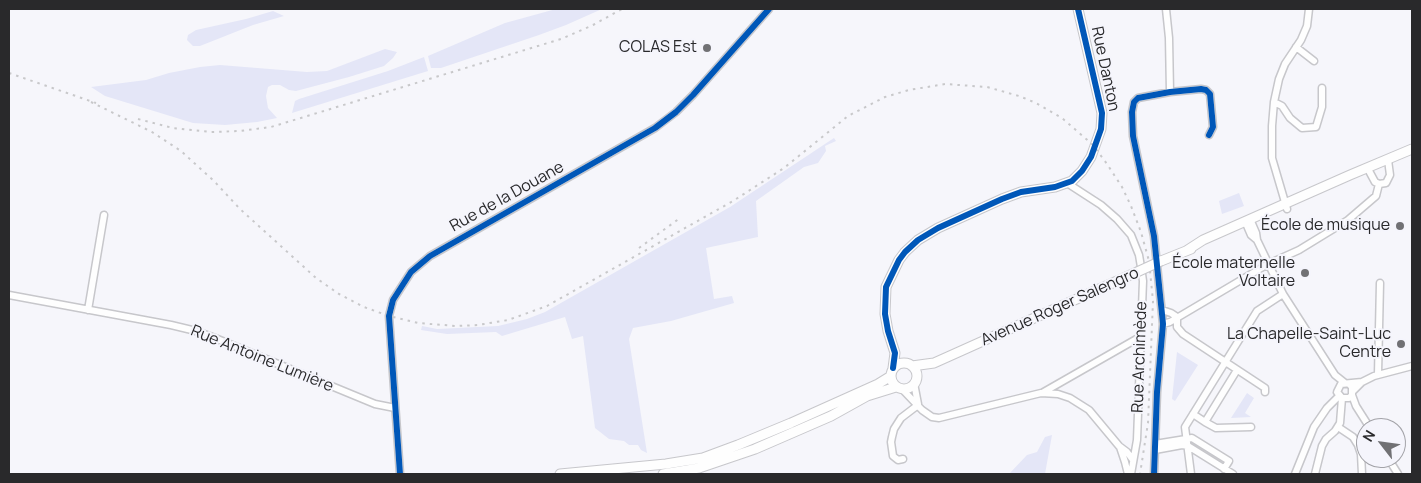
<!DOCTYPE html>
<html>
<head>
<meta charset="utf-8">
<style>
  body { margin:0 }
  #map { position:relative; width:1421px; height:483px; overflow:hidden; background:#f6f6fb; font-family:Manrope,sans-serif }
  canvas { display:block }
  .frame { position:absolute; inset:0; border:10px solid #29292b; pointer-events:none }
  .north { position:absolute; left:1356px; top:418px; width:50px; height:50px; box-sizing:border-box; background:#f5f5fc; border:1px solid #a3a3a8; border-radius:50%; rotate:300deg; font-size:14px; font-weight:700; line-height:20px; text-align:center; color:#29292b }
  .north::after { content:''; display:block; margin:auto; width:18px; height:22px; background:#717174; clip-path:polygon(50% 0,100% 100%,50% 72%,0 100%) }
</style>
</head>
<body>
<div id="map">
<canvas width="1421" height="483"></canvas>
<div class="frame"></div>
<div class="north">N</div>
</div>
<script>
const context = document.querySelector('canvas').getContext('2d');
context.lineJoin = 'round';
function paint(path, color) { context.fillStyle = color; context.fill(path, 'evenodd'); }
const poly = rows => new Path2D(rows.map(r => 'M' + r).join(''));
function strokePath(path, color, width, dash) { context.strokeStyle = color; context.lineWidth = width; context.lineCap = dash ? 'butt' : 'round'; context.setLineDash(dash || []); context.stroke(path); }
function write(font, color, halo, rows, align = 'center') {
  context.font = font + ' Manrope,sans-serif'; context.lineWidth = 4; context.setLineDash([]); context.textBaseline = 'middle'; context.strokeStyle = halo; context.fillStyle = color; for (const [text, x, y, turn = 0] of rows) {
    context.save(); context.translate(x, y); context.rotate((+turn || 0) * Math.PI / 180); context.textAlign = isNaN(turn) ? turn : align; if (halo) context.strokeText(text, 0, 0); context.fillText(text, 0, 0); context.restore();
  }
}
const green = poly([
  [556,9,602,9,566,25,539,35,441,68,431,68,428,56,505,23],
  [273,11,284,16,253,25,200,46,193,46,187,40,188,35,196,30,246,19],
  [385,49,397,52,393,58,384,66,349,77,296,91,289,90,280,85,272,85,268,87,266,96,268,108,277,118,257,122,225,125,193,123,105,96,91,87,146,80,169,73,200,67,220,65,307,72,327,71],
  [424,57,428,71,292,113,295,101,299,99,388,71],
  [834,138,836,141,825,146,826,151,818,163,804,167,756,201,758,237,706,248,714,299,732,296,734,303,671,321,633,328,629,339,647,453,641,450,638,445,629,445,624,441,609,439,595,428,583,336,572,339,565,317,502,336,496,332,447,334,421,330,422,326,437,329,498,326,527,319,545,312,730,207],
  [1239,193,1244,206,1222,214,1219,201],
  [1177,352,1198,365,1175,401,1172,399],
  [1247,393,1254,398,1245,413,1251,417,1231,418],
  [1052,435,1045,474,1009,474,1027,455,1037,452,1045,437]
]);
const street = poly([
  [1166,9,1169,38,1170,92],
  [1296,47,1314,61],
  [1274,102,1282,106,1290,118,1302,128,1316,127,1322,107,1322,88],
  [1368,169,1375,182,1379,184,1386,183,1390,175,1388,160],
  [1067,183,1101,205,1117,219,1131,235,1139,255,1141,267,1143,281,1137,440,1131,474],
  [1287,209,1272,158,1272,126,1274,102,1279,79,1285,64,1301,40,1307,26,1309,9],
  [1250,219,1256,233,1257,240,1283,294,1335,375,1345,383],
  [1245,221,1251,235,1257,240],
  [9,295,171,325,196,331,215,338,375,404,395,408],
  [88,310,104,215],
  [1162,310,1171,313,1177,317],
  [1177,317,1177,327,1183,334,1265,388,1265,392],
  [1163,324,1170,322,1268,264,1299,250,1348,220,1376,196,1379,184],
  [1378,374,1380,283],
  [914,383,918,404],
  [1349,384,1352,387,1352,395,1349,398,1342,398,1337,392,1341,384,1362,382],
  [902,389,922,410,932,417,939,418,1041,393,1058,394,1070,398,1089,410,1119,446,1127,452,1133,460],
  [1353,391,1362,382,1374,376,1412,366],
  [1042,393,1140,337],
  [1352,395,1356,406,1370,428],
  [1193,414,1205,422,1237,370],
  [1205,422,1216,428,1251,427],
  [1338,427,1353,437,1358,445,1361,454,1362,474],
  [1155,444,1192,438,1229,461,1224,469],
  [1120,447,1125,462,1128,474],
  [1155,450,1182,445,1188,446,1233,474],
  [1388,458,1398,474],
  [903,459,898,460,893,456,891,442,892,437,894,429,901,418,918,405],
  [400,474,389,316,393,300,411,272,430,256,655,128,676,112,693,95,769,9],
  [1154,474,1157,392,1163,324,1154,236,1133,136,1132,112,1134,102,1138,98,1170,92,1201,89,1206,90,1210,94,1213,127,1209,135],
  [1191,474,1185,427,1257,311,1283,294],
  [1295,474,1314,427,1327,408,1339,396],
  [1315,474,1322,446,1326,439,1335,431,1340,423,1342,398]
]);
const secondary = poly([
  [1186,251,1203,240,1350,175,1412,149],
  [1161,261,1191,249],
  '891 376a13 13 0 1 1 26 0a13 13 0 1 1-26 0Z',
  [912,366,934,363,1137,272],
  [893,368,895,353,888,331,885,314,886,287,899,260,905,252,918,240,938,228,1002,199,1021,192,1055,187,1072,181,1082,171,1091,157,1101,129,1102,113,1078,9],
  [560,474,666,464,703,458,738,445,791,423,878,384,891,376],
  [663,474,699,468,755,449,831,416,867,396,896,387]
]);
const rail = poly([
  [9,73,96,103],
  [91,102,152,132,181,151,214,181,240,209,283,248,316,278,339,294,364,307,389,316,418,323,456,326,478,325,508,320,547,306,733,201,784,168,848,116,885,97,909,90,945,84,987,87,1019,96,1036,103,1062,118,1093,145,1107,164,1122,187,1131,206,1141,232,1149,261,1153,301,1148,423,1140,474],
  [138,119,173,128,211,132,240,131,271,127,561,39,593,25,622,9],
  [639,248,680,218]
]);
const secondaryBridge = poly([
  [1137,272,1161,261]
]);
const cycleway = poly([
  [893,368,895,353,888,331,885,314,886,287,899,260,905,252,918,240,938,228,1002,199,1021,192,1055,187,1072,181,1082,171,1091,157,1101,129,1102,113,1078,9],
  [400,474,389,316,393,300,411,272,430,256,655,128,676,112,693,95,769,9],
  [1154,474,1157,392,1163,324,1154,236,1133,136,1132,112,1134,102,1138,98,1170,92,1201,89,1206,90,1210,94,1213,127,1209,135]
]);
const markers = [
  [707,48,5,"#717174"],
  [1400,226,5,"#717174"],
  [1305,273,5,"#717174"],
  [1401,344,5,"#717174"]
];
const poiNames = [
  ["COLAS Est",697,48],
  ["École de musique",1390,226],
  ["École maternelle",1295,264],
  ["Voltaire",1295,282],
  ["La Chapelle-Saint-Luc",1391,335],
  ["Centre",1391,353]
];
const streetNames = [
  ["Rue Danton",1105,69,78],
  ["Rue de la Douane",507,197,-29],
  ["Avenue Roger Salengro",1060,307,-24],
  ["Rue Archimède",1140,357,-88],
  ["Rue Antoine Lumière",262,359,22]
];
paint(green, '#e4e6f7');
strokePath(street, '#c7c7cb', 9);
strokePath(secondary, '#c7c7cb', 11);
strokePath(street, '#fefefe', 6);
strokePath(secondary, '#fefefe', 9);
strokePath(rail, '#c8c8ca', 2, [2.5, 5]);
strokePath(secondaryBridge, '#c7c7cb', 11, []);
strokePath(secondaryBridge, '#fefefe', 9);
strokePath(cycleway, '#0057b8', 6);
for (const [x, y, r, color] of markers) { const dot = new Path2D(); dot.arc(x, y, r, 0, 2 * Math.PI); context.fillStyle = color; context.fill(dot); strokePath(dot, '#f5f5fc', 2); }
write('16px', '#29292b', '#f5f5fc', poiNames, 'right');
write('16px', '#29292b', '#f5f5fc', streetNames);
</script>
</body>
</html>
